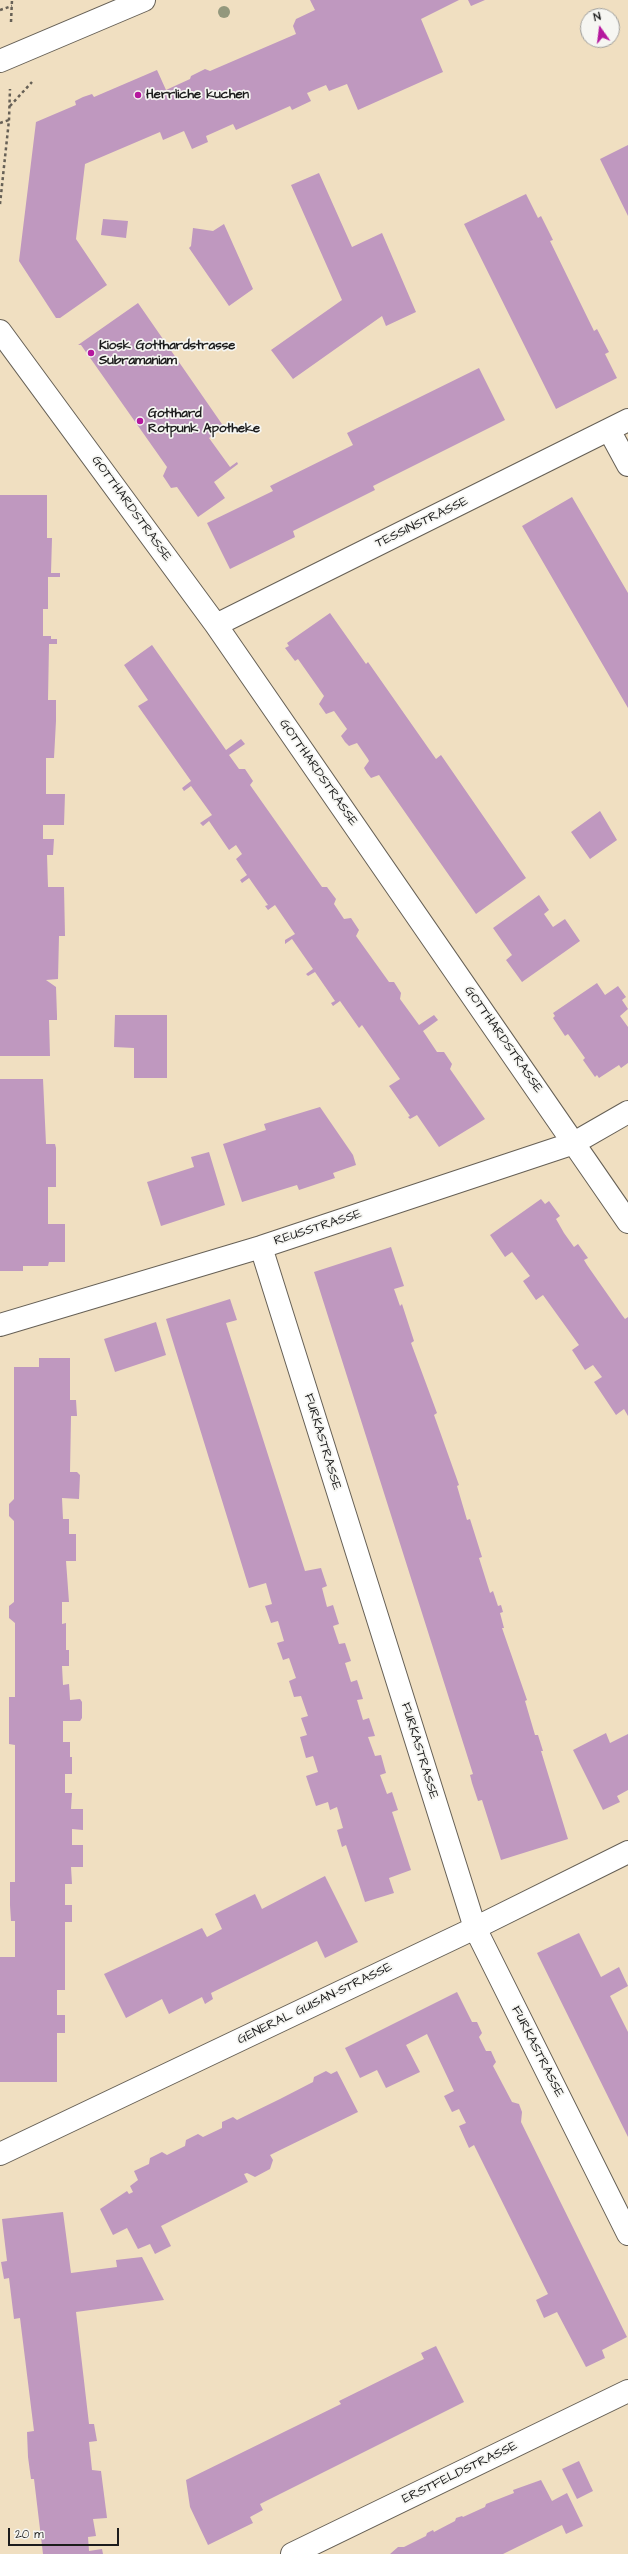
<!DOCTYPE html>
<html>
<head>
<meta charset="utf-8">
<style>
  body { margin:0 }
  #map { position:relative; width:628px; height:2554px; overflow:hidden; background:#f0dfc1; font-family:"Architects Daughter",sans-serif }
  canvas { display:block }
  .north { position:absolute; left:580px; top:8px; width:40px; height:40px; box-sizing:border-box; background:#f6f6f2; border:1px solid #9f9f9c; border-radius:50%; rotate:346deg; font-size:11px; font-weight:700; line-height:16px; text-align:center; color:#1c1c1c }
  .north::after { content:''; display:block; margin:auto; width:14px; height:18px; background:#b5179e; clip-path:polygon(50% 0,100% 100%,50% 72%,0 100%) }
  .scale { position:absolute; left:8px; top:2528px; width:111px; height:18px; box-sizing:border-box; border:2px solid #1c1c1c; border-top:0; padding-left:5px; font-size:12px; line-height:14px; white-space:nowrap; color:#1c1c1c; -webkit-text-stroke:3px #f6f6f2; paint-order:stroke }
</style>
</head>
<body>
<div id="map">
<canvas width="628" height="2554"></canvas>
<div class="north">N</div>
<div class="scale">20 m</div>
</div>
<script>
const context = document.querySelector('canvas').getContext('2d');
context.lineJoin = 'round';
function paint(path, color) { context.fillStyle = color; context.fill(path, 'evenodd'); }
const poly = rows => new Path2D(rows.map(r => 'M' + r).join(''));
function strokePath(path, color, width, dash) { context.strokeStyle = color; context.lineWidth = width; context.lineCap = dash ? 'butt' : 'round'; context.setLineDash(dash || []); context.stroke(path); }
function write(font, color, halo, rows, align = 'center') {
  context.font = font + ' "Architects Daughter",sans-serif'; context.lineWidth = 3.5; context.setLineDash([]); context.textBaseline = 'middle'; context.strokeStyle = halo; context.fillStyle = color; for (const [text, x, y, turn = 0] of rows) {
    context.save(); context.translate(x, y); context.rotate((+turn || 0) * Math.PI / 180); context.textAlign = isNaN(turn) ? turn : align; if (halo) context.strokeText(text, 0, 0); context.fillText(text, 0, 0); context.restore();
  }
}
const building = poly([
  [310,0,459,0,421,19,443,72,358,110,347,84,329,91,326,85,307,93,311,101,292,110,290,106,236,130,233,124,206,136,208,142,192,149,184,131,163,140,160,132,85,164,76,239,107,285,60,318,56,318,19,261,36,122,76,105,75,101,83,97,92,94,94,97,157,70,166,90,190,79,191,76,205,69,210,71,296,34,293,26,296,19,315,10],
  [468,0,485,0,471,6],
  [628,145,628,216,600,159],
  [319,173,352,247,382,233,416,312,386,326,382,316,293,379,271,350,342,300,291,185],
  [526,194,538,218,541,216,553,240,550,241,594,331,597,329,609,352,605,354,617,378,556,409,464,224],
  [103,219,128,221,126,238,101,235],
  [224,224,253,289,229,306,189,248,191,246,193,228,213,231],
  [138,303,224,427,209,438,230,467,237,462,238,464,214,482,225,498,198,517,177,487,171,488,163,476,167,467,81,345,78,345],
  [479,368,505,420,373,486,375,490,293,531,295,537,230,569,207,523,273,491,270,486,353,445,347,433],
  [0,495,47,495,47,538,52,538,51,573,60,573,60,577,48,577,48,609,43,609,43,636,51,636,51,639,57,639,57,644,49,644,48,700,56,700,56,721,54,758,46,758,46,794,65,794,64,825,43,825,43,839,54,839,53,855,47,855,48,887,64,887,65,936,59,936,58,979,46,980,56,987,57,1016,57,1020,49,1020,50,1056,0,1056],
  [572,497,628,593,628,708,522,526],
  [330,613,366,664,368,662,436,759,441,755,526,878,476,914,379,775,371,778,367,773,364,768,369,761,368,759,357,743,349,746,345,742,341,736,347,729,334,711,326,714,319,704,324,696,298,659,295,661,285,648,289,646,287,643],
  [152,645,226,750,241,739,245,744,229,755,239,769,245,769,253,781,250,785,322,887,327,887,336,899,334,904,344,919,351,918,359,930,356,936,389,982,394,982,401,993,400,999,419,1025,434,1015,438,1020,423,1031,437,1052,444,1052,452,1064,450,1069,485,1119,439,1147,417,1115,410,1119,408,1117,410,1116,389,1086,400,1079,362,1025,359,1028,340,1001,333,1006,331,1003,335,1001,315,972,308,976,306,974,313,969,292,939,285,944,285,940,295,934,275,905,268,910,265,906,268,905,249,878,242,883,240,880,247,875,236,859,242,854,236,845,229,850,209,821,203,826,200,823,212,815,191,786,184,791,182,788,191,781,138,706,148,700,124,665],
  [600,811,617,840,590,859,571,832],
  [539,895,549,910,544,914,553,927,565,919,580,941,522,982,506,960,512,955,493,928],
  [597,983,605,995,618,986,626,997,622,1000,628,1009,620,1016,628,1027,628,1063,621,1068,619,1065,599,1078,597,1075,595,1077,583,1060,585,1058,568,1034,565,1036,553,1018,555,1016,553,1013],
  [115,1015,167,1015,167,1078,134,1078,134,1048,114,1047],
  [0,1079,43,1079,46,1144,55,1144,56,1148,56,1187,48,1187,48,1224,65,1224,65,1262,49,1262,48,1266,23,1266,23,1271,0,1271],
  [320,1107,353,1155,356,1165,333,1173,335,1178,299,1190,297,1185,242,1202,223,1144,266,1130,264,1124],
  [209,1152,225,1205,161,1226,147,1182,194,1167,191,1157],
  [541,1199,545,1204,549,1201,560,1216,556,1219,564,1233,574,1247,578,1244,588,1258,584,1260,587,1265,622,1315,625,1319,628,1317,628,1416,624,1409,616,1415,594,1382,602,1377,593,1365,585,1370,572,1350,579,1345,543,1295,536,1300,523,1281,530,1276,512,1252,505,1257,490,1235],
  [391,1247,404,1286,394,1289,400,1306,402,1304,414,1341,411,1343,437,1413,434,1415,459,1485,457,1486,467,1520,470,1519,482,1557,479,1558,490,1593,493,1591,498,1606,501,1605,503,1612,500,1613,504,1628,502,1628,527,1700,525,1701,535,1735,538,1735,543,1751,541,1751,568,1839,501,1860,482,1800,478,1801,472,1783,470,1775,473,1774,314,1272],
  [230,1299,237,1320,226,1323,305,1571,321,1568,327,1586,322,1588,327,1607,333,1605,339,1624,333,1626,339,1644,345,1643,351,1661,345,1663,351,1682,357,1680,363,1699,357,1700,363,1720,369,1718,375,1736,368,1737,375,1756,381,1755,386,1773,380,1775,387,1794,392,1792,398,1810,392,1812,411,1870,389,1878,394,1893,365,1902,346,1845,342,1847,337,1830,343,1828,337,1807,330,1810,328,1802,316,1806,306,1776,318,1772,313,1756,306,1758,300,1737,307,1735,301,1718,308,1716,301,1696,294,1697,289,1681,296,1678,289,1658,283,1660,277,1643,284,1641,278,1621,271,1623,265,1606,272,1604,266,1583,249,1588,166,1319],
  [156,1322,166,1355,115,1372,104,1339],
  [39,1358,70,1358,70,1400,76,1400,77,1416,71,1416,70,1472,77,1472,80,1475,79,1499,62,1498,63,1519,69,1519,69,1534,76,1534,76,1561,66,1561,69,1602,62,1602,62,1624,66,1623,66,1650,69,1650,69,1666,62,1666,63,1685,69,1684,70,1700,80,1699,82,1702,82,1718,80,1721,63,1721,63,1742,70,1742,70,1757,72,1757,72,1774,65,1774,65,1793,72,1793,71,1809,83,1809,83,1830,72,1829,72,1845,83,1845,83,1867,71,1867,72,1884,65,1884,65,1905,72,1905,72,1922,65,1922,65,1990,57,1990,57,2015,65,2015,65,2033,57,2033,57,2082,0,2082,0,1957,15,1957,15,1921,11,1921,10,1905,10,1882,15,1882,15,1745,9,1744,9,1697,15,1697,15,1623,9,1618,9,1606,14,1602,14,1521,9,1516,9,1504,14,1499,14,1367,39,1367],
  [606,1733,610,1743,628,1734,628,1790,617,1796,620,1802,603,1810,573,1750],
  [325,1876,358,1942,325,1958,317,1941,211,1993,213,1999,205,2004,202,1997,169,2014,162,1999,126,2018,104,1974,202,1928,207,1937,222,1929,215,1914,255,1894,262,1909],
  [579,1933,601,1977,619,1967,628,1986,610,1996,628,2032,628,2137,537,1953],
  [457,1992,472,2022,477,2022,482,2033,479,2037,486,2051,491,2051,496,2062,493,2066,512,2102,519,2104,522,2112,521,2122,627,2337,602,2350,605,2358,586,2367,557,2312,544,2318,536,2300,548,2294,474,2145,469,2148,459,2126,466,2123,459,2109,452,2112,444,2096,454,2091,427,2034,406,2045,420,2072,386,2088,377,2070,360,2078,345,2048],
  [326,2071,331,2074,337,2071,358,2112,270,2155,273,2160,270,2169,255,2177,247,2173,244,2174,248,2182,161,2226,171,2246,155,2254,150,2244,138,2249,127,2228,113,2235,100,2209,127,2191,129,2194,133,2192,130,2186,138,2180,134,2171,149,2164,150,2158,162,2152,167,2155,185,2146,186,2140,198,2134,203,2137,222,2128,222,2122,233,2117,237,2120,280,2099,313,2082,314,2077],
  [63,2212,71,2273,117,2267,116,2260,142,2257,164,2300,76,2312,89,2424,94,2424,97,2441,89,2442,92,2470,101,2471,107,2518,93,2519,96,2536,88,2537,89,2551,102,2549,103,2554,43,2554,34,2479,31,2479,28,2457,27,2432,34,2431,20,2318,14,2319,9,2278,4,2279,1,2262,7,2261,2,2219],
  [436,2346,464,2402,260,2504,263,2510,250,2517,253,2523,208,2545,190,2507,186,2480,341,2404,339,2401,424,2359,421,2353],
  [579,2461,593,2491,577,2499,562,2469],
  [541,2480,552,2501,567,2493,583,2526,566,2534,562,2525,503,2554,390,2554,398,2547,404,2547,426,2536,427,2533,433,2530,434,2532,455,2521,456,2518,462,2516,463,2517,485,2507,486,2504,514,2493,513,2490]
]);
const path = poly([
  [0,10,12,6],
  [11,22,12,0],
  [10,106,32,82],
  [0,123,9,120],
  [0,204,9,120,10,89]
]);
const minor = poly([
  [0,331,216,625,628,1222],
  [609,430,628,465],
  [216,625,628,420],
  [261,1247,475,1928,628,2234],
  [0,1325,261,1247,574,1143,628,1112],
  [0,2154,475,1928,628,1852],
  [292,2554,628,2391]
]);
const tertiary = poly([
  [0,61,144,0]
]);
const trees = [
  [224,12]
];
const markers = [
  [138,95,4,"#b5179e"],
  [91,353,4,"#b5179e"],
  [140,421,4,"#b5179e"]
];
const poiNames = [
  ["Herrliche kuchen",146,95],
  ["Kiosk Gotthardstrasse",99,346],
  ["Subramaniam",99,361],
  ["Gotthard",148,414],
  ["Rotpunk Apotheke",148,429]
];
const streetNames = [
  ["GOTTHARDSTRASSE",131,509,54],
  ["TESSINSTRASSE",422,523,-26],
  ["GOTTHARDSTRASSE",318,773,55],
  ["GOTTHARDSTRASSE",503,1040,55],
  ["REUSSTRASSE",318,1228,-18],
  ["FURKASTRASSE",322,1442,73],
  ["FURKASTRASSE",419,1751,73],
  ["GENERAL GUISAN-STRASSE",315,2004,-26],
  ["FURKASTRASSE",537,2052,63],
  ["ERSTFELDSTRASSE",460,2473,-26]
];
paint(building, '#bf98bf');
strokePath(minor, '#666056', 24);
strokePath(tertiary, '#666056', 24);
strokePath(path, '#666056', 2.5, [3, 3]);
strokePath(minor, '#fff', 22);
strokePath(tertiary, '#fff', 22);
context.fillStyle = '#93987d';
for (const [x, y] of trees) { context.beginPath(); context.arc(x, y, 6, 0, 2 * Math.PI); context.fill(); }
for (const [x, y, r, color] of markers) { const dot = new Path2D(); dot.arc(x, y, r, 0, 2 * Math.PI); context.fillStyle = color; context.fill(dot); strokePath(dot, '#f6f6f2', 1.5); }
write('bold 13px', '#1c1c1c', '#f6f6f2', poiNames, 'left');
write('13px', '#1c1c1c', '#f6f6f2', streetNames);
</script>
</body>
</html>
